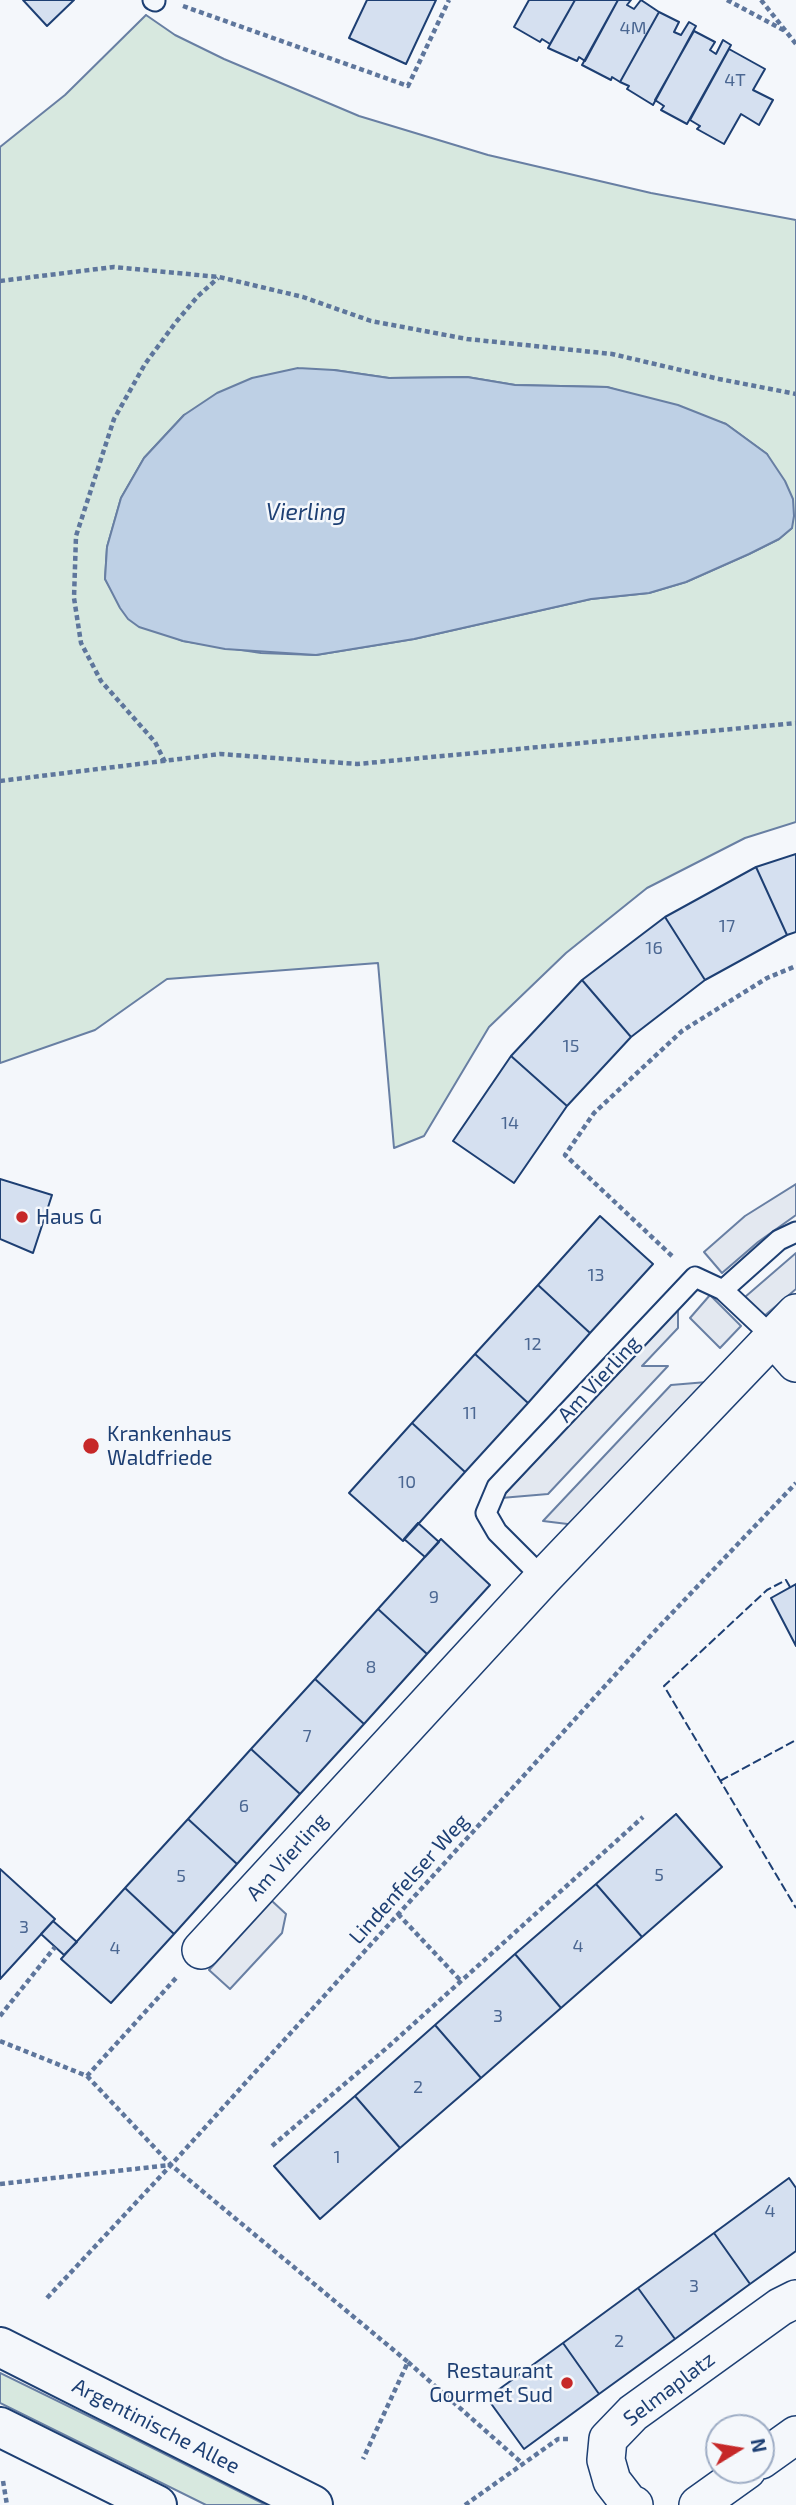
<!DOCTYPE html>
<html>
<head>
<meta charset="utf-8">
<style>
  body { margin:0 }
  #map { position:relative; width:796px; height:2505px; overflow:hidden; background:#f4f7fb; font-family:"Exo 2",sans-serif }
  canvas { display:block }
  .north { position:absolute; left:705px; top:2414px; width:70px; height:70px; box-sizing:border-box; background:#f4f7fb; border:2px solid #9eadc5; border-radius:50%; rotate:79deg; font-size:19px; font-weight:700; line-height:28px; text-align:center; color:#1d3f73 }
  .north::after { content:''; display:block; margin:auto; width:24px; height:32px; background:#c62828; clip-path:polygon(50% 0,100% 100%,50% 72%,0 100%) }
</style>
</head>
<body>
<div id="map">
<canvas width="796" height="2505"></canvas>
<div class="north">N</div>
</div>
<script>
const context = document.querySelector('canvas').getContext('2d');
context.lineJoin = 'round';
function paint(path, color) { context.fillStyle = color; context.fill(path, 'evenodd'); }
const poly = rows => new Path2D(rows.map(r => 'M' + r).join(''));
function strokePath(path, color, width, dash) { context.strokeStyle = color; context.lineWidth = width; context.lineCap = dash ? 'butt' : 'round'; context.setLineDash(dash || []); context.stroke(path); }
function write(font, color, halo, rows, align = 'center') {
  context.font = font + ' "Exo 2",sans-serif'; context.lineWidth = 5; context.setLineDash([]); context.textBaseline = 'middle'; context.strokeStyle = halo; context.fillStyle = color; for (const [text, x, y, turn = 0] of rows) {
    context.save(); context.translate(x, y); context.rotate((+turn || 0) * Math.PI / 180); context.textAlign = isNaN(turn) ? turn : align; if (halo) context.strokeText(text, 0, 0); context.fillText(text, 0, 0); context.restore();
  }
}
const green = poly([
  [146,15,175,35,224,59,359,116,488,155,651,193,796,220,796,822,745,838,647,888,566,953,489,1027,424,1136,394,1148,378,963,167,979,95,1030,0,1063,0,147,65,95,146,15],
  [334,370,389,378,467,377,515,385,607,387,726,424,767,454,792,528,779,539,749,554,686,582,649,593,591,599,414,639,316,655,261,653,183,641,128,618,105,579,107,547,121,498,144,458,184,415,334,370],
  [0,2373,119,2431,266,2505,206,2505,0,2403,0,2373]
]);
const parking = poly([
  [796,1184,796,1215,758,1242,722,1273,704,1252,745,1216,796,1184],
  [796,1253,796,1289,763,1317,745,1297,796,1253],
  [710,1295,741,1326,720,1348,690,1318,710,1295],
  [678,1306,678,1328,642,1366,668,1366,548,1494,501,1498,678,1306],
  [719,1381,584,1526,543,1521,671,1385,719,1381],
  [272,1901,286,1914,282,1933,230,1989,209,1970,272,1901]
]);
const water = poly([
  [298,368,334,370,389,378,467,377,515,385,607,387,678,405,726,424,767,454,785,481,793,499,794,516,792,528,779,539,749,554,686,582,649,593,591,599,414,639,316,655,225,649,183,641,139,627,128,619,120,608,105,579,107,547,121,498,144,458,184,415,217,393,252,378,298,368]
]);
const building = poly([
  [23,0,74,0,47,26,23,0],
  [367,0,436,0,406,64,349,38,367,0],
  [529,0,575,0,550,44,542,39,540,42,514,27,529,0],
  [575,0,618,0,585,61,579,57,577,61,548,48,575,0],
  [618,0,631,0,627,5,634,9,641,0,659,12,620,82,612,77,611,80,582,65,618,0],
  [659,12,679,22,674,32,681,35,689,22,696,26,653,105,627,89,629,86,620,82,659,12],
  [694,31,715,42,710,50,716,54,723,40,731,45,687,124,661,110,664,106,655,100,694,31],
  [729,49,765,69,753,90,773,100,759,125,741,114,724,144,697,129,700,126,690,120,729,49],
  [796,854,796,932,787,935,756,867,796,854],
  [756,867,787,935,705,980,665,917,756,867],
  [665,917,705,980,631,1037,582,980,665,917],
  [582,980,631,1037,567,1106,511,1056,582,980],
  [511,1056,567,1106,514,1183,453,1141,511,1056],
  [0,1179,52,1195,33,1253,0,1239,0,1179],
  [600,1216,653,1264,590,1333,538,1285,600,1216],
  [538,1285,590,1333,528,1403,475,1354,538,1285],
  [475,1354,528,1403,465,1472,412,1423,475,1354],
  [412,1423,465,1472,403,1541,349,1493,412,1423],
  [418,1523,439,1542,425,1557,404,1539,418,1523],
  [441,1539,490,1585,427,1654,378,1609,441,1539],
  [796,1584,796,1646,771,1598,796,1584],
  [378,1609,427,1654,364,1724,315,1679,378,1609],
  [315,1679,364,1724,300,1794,251,1749,315,1679],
  [251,1749,300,1794,237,1864,188,1819,251,1749],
  [676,1814,722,1867,642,1937,596,1884,676,1814],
  [188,1819,237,1864,174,1934,125,1888,188,1819],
  [0,1869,55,1919,0,1979,0,1869],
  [596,1884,642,1937,561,2008,515,1954,596,1884],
  [125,1888,174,1934,111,2003,61,1959,125,1888],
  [53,1921,77,1942,64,1955,41,1934,53,1921],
  [515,1954,561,2008,481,2078,435,2025,515,1954],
  [435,2025,481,2078,400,2148,355,2096,435,2025],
  [355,2096,400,2148,320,2219,274,2166,355,2096],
  [789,2178,796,2188,796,2251,750,2284,714,2233,789,2178],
  [714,2233,750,2284,675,2339,638,2288,714,2233],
  [638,2288,675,2339,599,2394,563,2343,638,2288],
  [563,2343,599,2394,524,2449,487,2398,563,2343]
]);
const path = poly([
  [727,0,787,32],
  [761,0,796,44],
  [183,6,408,86,449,0],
  [0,281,114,267,219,277,303,297,371,321,467,339,612,354,719,379,796,394],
  [165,762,155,742,101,681,81,643,74,598,76,536,114,419,145,364,176,322,198,296,218,278],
  [0,781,220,754,357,764,796,723],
  [672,1256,565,1155,594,1113,682,1031,767,978,796,966],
  [398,1914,461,1981],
  [0,2016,55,1947],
  [0,2041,87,2076,176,1978],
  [87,2076,171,2165,408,2362,363,2459],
  [272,2146,389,2046,643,1817],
  [0,2184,170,2165],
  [47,2298,171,2165,653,1633,796,1483],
  [408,2362,523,2464],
  [3,2481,7,2505],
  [465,2505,558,2439,568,2439]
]);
const service = poly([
  [153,0,155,1],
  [723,1290,779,1240,796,1232],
  [543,1578,497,1532,486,1513,497,1487,695,1277,723,1290,774,1338]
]);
const minor = poly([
  [774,1338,796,1363],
  [201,1950,543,1578,796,1313],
  [761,2460,796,2435],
  [634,2505,629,2503,612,2481,606,2460,608,2439,633,2413,780,2307,796,2299],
  [698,2505,747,2470]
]);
const secondary = poly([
  [0,2347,313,2505],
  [0,2427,157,2505]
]);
const fence = poly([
  [790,1587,786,1580,767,1590,664,1686,796,1908],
  [720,1781,796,1740]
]);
const markers = [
  [22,1217,7,"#c62828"],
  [91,1446,9,"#c62828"],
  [567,2383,7,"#c62828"]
];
const numberNames = [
  ["4M",633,28],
  ["4T",735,80],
  ["17",727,926],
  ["16",654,948],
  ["15",571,1046],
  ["14",510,1123],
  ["13",596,1275],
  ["12",533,1344],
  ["11",470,1413],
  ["10",407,1482],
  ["9",434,1597],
  ["8",371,1667],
  ["7",307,1736],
  ["6",244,1806],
  ["5",659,1875],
  ["5",181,1876],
  ["3",24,1927],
  ["4",578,1946],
  ["4",115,1948],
  ["3",498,2016],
  ["2",418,2087],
  ["1",337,2157],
  ["4",770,2211],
  ["3",694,2286],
  ["2",619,2341]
];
const poiNames = [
  ["Haus G",36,1217],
  ["Krankenhaus",107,1434],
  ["Waldfriede",107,1458],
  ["Restaurant",553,2371,"right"],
  ["Gourmet Sud",553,2395,"right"]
];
const streetNames = [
  ["Am Vierling",599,1379,-47],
  ["Am Vierling",287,1857,-48],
  ["Lindenfelser Weg",409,1879,-48],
  ["Selmaplatz",669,2389,-37],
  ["Argentinische Allee",156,2426,27]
];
const waterNames = [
  ["Vierling",306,512]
];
paint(green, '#d7e8df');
strokePath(green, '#687fa3', 2);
paint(parking, '#e3e8f0');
strokePath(parking, '#687fa3', 2);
paint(water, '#bed0e5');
strokePath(water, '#687fa3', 2);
paint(building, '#d5e0f0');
strokePath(building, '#1d3f73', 2);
strokePath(service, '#1d3f73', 23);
strokePath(minor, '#1d3f73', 40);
strokePath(secondary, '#1d3f73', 42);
strokePath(path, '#5e769c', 4.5, [5, 3.5]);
strokePath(service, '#f4f7fb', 19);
strokePath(minor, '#f4f7fb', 37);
strokePath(secondary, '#f4f7fb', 38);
strokePath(fence, '#1d3f73', 2, [9, 3.5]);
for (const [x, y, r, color] of markers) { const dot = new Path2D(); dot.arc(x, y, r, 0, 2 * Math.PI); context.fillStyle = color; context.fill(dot); strokePath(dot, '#f4f7fb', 2.5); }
write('18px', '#4b6792', null, numberNames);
write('21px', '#1d3f73', '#f4f7fb', poiNames, 'left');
write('21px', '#1d3f73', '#f4f7fb', streetNames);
write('italic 23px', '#1d3f73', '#f4f7fb', waterNames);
</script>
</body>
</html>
